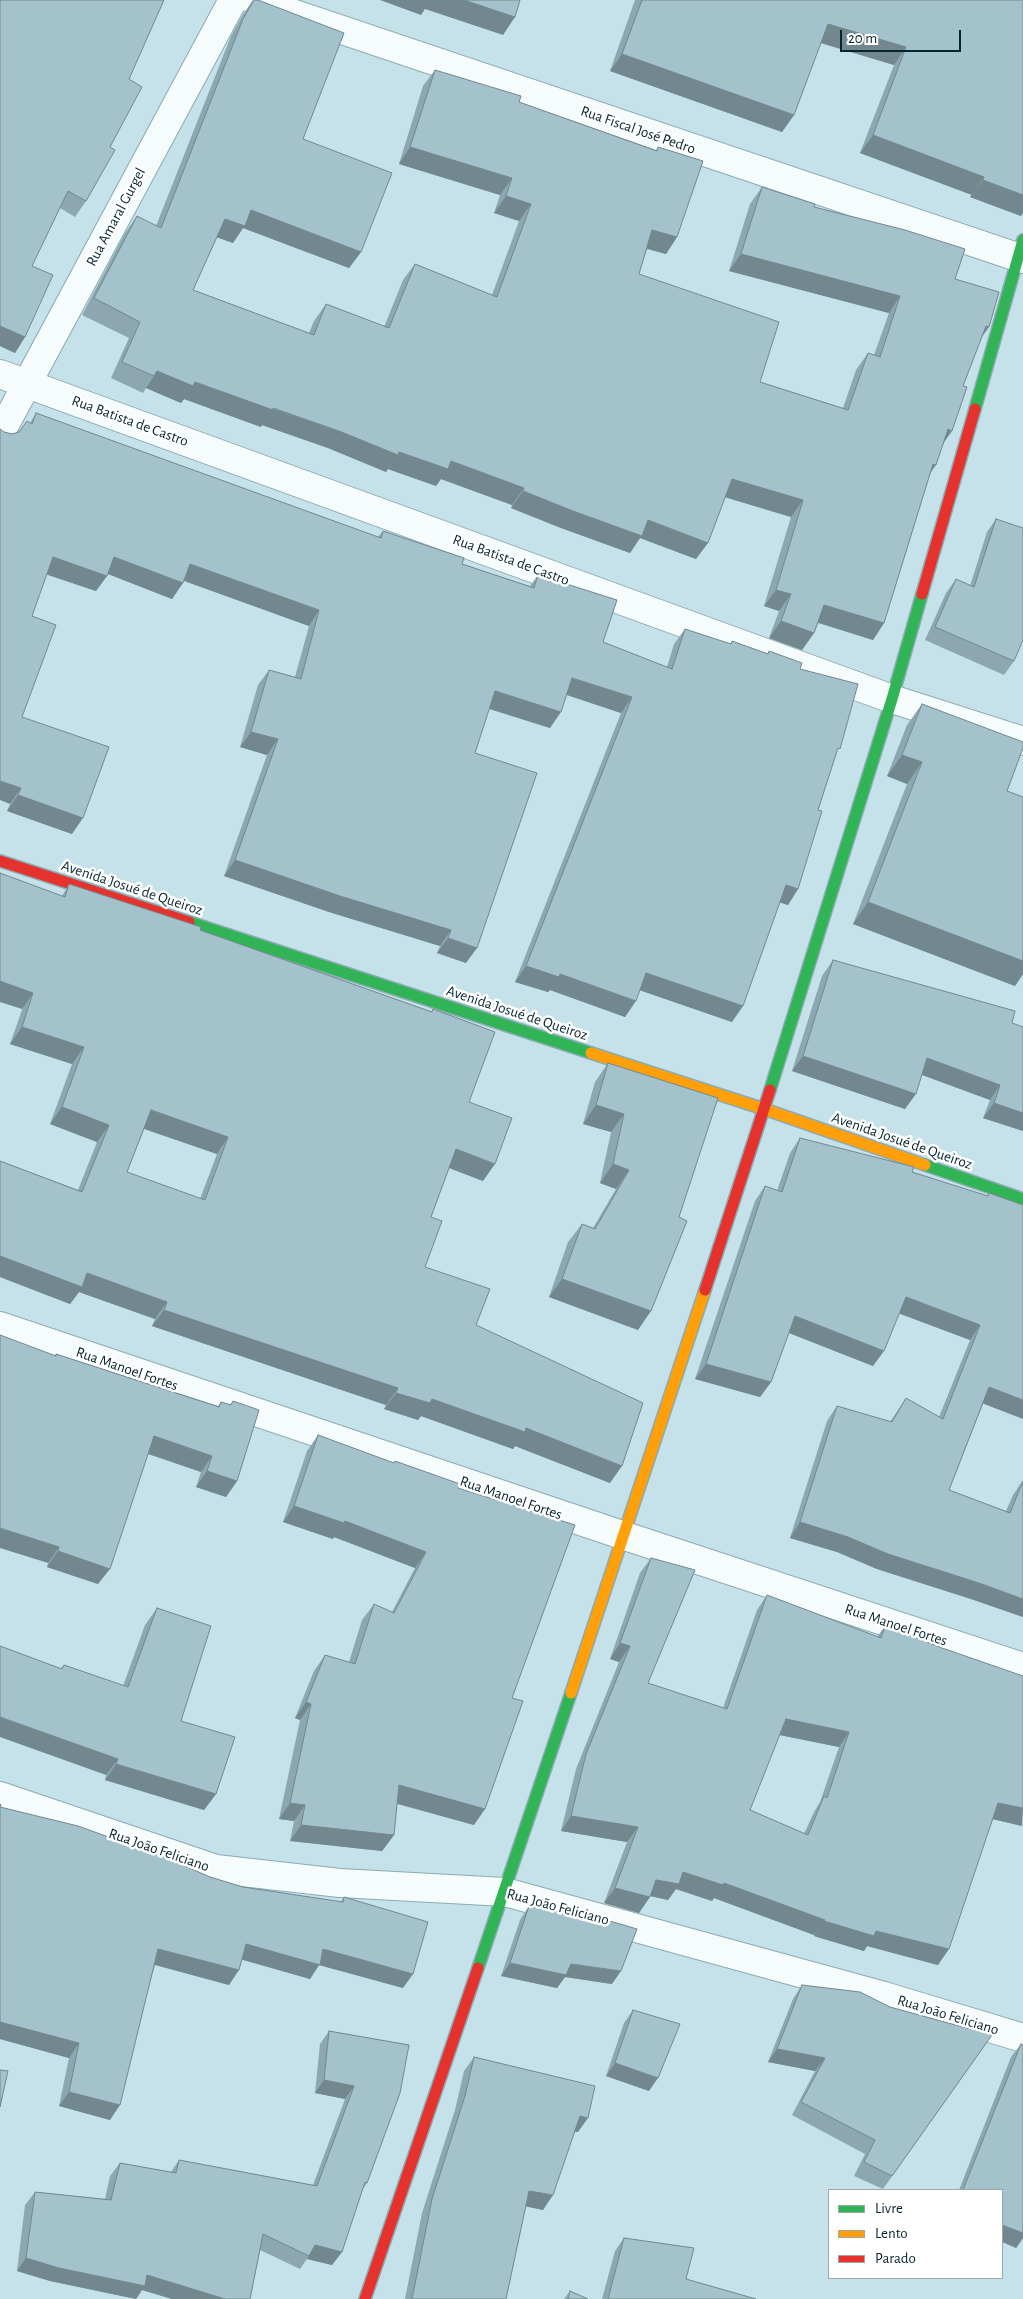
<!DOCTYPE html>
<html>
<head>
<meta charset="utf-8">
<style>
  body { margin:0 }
  #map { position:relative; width:1023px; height:2299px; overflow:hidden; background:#c5e2eb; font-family:"Alegreya Sans",sans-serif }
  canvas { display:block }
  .legend { position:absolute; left:828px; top:2189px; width:175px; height:90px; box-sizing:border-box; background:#fff; border:1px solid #9ba7ab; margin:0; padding:6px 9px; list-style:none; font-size:15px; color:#06242c }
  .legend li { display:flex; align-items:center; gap:10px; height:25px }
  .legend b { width:25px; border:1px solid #9ba7ab }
  .scale { position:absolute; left:840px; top:30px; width:121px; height:22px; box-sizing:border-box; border:2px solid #06242c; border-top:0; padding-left:6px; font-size:15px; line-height:18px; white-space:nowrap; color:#06242c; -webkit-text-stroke:4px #fff; paint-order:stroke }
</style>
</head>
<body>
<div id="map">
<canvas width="1023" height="2299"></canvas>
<ul class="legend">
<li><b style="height:6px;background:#30b455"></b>Livre</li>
<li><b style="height:6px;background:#ff9f0a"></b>Lento</li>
<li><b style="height:6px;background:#e5322d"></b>Parado</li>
</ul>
<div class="scale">20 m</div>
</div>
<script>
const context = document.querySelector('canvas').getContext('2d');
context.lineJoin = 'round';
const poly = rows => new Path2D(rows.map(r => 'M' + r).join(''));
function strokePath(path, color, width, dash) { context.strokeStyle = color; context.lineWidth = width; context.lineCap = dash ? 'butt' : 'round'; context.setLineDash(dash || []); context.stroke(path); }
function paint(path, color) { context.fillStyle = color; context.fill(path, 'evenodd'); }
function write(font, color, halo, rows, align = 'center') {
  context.font = font + ' "Alegreya Sans",sans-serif'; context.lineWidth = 5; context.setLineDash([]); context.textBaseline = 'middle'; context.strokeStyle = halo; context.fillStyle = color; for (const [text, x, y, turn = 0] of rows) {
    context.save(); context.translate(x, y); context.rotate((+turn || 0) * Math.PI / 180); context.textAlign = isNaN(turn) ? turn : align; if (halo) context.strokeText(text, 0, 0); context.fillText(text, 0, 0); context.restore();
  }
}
const street = poly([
  [253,0,1023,259],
  [0,374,892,699,1023,741],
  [0,434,233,0],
  [0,1326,625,1536,1023,1667],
  [0,1796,216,1869,340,1883,505,1892,884,1996,1023,2038]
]);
const fast = poly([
  [975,409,1023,240],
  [189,922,591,1053],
  [770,1090,892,699,922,594],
  [925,1165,1023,1199],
  [478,1968,571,1693]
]);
const slow = poly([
  [591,1053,764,1109,925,1165],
  [571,1693,705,1290]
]);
const jam = poly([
  [922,594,975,409],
  [0,861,189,922],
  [705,1290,770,1090],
  [365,2299,478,1968]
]);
const wall = poly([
  [0,0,129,79,110,147,86,201,75,217,60,208,32,266,25,337,15,353,0,346],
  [253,0,303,139,361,252,349,268,243,228,233,243,217,237,193,290,309,333,314,321,326,304,384,327,403,280,415,264,492,295,519,221,494,213,500,195,399,164,423,86,435,70,519,102,656,150,658,147,677,237,666,254,647,249,639,274,760,382,843,408,856,370,868,353,874,355,889,313,729,271,750,204,762,187,814,207,955,279,981,338,963,386,943,444,930,474,884,623,873,640,818,623,814,633,802,650,769,638,779,611,764,606,791,517,725,497,696,559,640,538,630,553,561,528,511,508,512,505,441,479,436,486,388,469,386,472,328,448,262,425,261,427,184,399,181,403,146,388,143,393,111,378,129,338,82,315,125,233,137,216,156,226,231,36,242,16],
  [635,0,1023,0,1021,216,970,197,972,195,860,153,894,65,820,43,794,115,782,132,610,71],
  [36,413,378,537,383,531,462,564,530,586,538,575,603,642,667,667,674,644,685,629,730,644,732,641,767,654,769,651,800,669,836,754,818,810,798,889,788,905,780,902,732,1022,640,990,625,1017,550,990,548,992,515,982,621,713,567,695,550,728,489,709,475,753,466,963,437,953,440,946,329,912,224,876,267,755,240,747,258,685,269,670,295,677,309,626,184,581,172,599,108,574,96,591,46,574,32,616,22,717,72,834,7,811,10,804,4,432,12,434,19,432,30,423],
  [996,519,1014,661,1004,675,925,640,946,593,956,579,970,586,987,532],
  [922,704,1007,791,1023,797,1023,974,1015,986,853,924,907,784,887,776,907,725],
  [69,884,431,1012,433,1009,469,1102,483,1181,449,1168,431,1217,425,1267,476,1325,610,1483,515,1446,513,1449,421,1416,418,1420,384,1409,386,1405,152,1326,155,1319,79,1292,70,1304,0,1277,0,1161,78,1190,97,1142,50,1124,72,1064,10,1044,62,896],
  [144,1129,217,1154,200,1199,127,1172],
  [833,960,1012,1023,1023,1131,983,1118,990,1100,922,1075,905,1109,792,1071,822,976],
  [608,1063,718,1098,638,1330,549,1297,568,1242,582,1224,593,1228,616,1189,600,1183,611,1132,583,1124,595,1082],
  [800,1138,912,1172,987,1196,989,1193,983,1404,949,1490,1006,1511,1013,1495,1023,1480,1023,1617,971,1599,877,1569,837,1552,790,1538,827,1421,837,1406,890,1422,906,1398,939,1417,970,1340,899,1313,873,1366,789,1333,771,1382,760,1397,695,1379,755,1201,765,1186,777,1191,790,1153],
  [56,1354,218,1406,221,1402,230,1405,233,1401,237,1481,226,1497,196,1487,201,1472,148,1454,98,1584,47,1567,48,1563,55,1356],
  [318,1435,394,1463,395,1461,458,1488,512,1698,474,1825,397,1804,394,1835,382,1851,290,1841,294,1821,279,1819,300,1720,295,1718,314,1671,325,1655,349,1662,362,1620,374,1604,392,1612,415,1568,334,1537,333,1539,283,1522,307,1451],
  [651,1558,648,1683,723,1708,757,1610,767,1595,877,1637,885,1626,1022,1826,993,1819,938,1965,867,1946,864,1951,814,1936,814,1935,714,1898,712,1901,676,1889,668,1900,650,1896,639,1913,604,1903,627,1842,561,1831,576,1769,619,1662,610,1659,640,1573],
  [779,1735,839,1747,820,1802,814,1812,804,1834,750,1810],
  [157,1608,181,1721,216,1794,204,1810,105,1780,106,1775,61,1668,64,1665,123,1686,145,1625],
  [0,1804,0,1807,210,1877,243,1887,341,1902,344,1897,403,1988,319,1965,310,1979,242,1959,229,1985,155,1965,110,2120,59,2106,69,2058,0,2039],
  [529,1906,612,1984,565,1977,557,1988,501,1976,520,1920],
  [802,1985,890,2007,992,2035,883,2189,854,2176,865,2154,792,2115,815,2071,768,2062,793,1999],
  [633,2010,649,2091,606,2076,624,2023],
  [329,2031,409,2045,367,2183,362,2190,342,2252,332,2265,307,2259,300,2269,260,2250,250,2299,172,2299,142,2290,136,2299,50,2281,17,2271,25,2205,35,2192,105,2199,110,2176,120,2163,171,2172,179,2160,313,2185,345,2099,315,2093,320,2044],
  [1021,2044,1023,2045,1023,2238,1016,2248,1002,2190,959,2190,1011,2057],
  [474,2057,578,2132,575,2132,543,2210,526,2206,506,2299,405,2299,422,2213,455,2110,464,2071],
  [624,2238,686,2279,756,2299,602,2299,615,2251],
  [570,2291,588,2299,564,2299]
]);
const shadedWall = poly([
  [380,0,464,0,515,17,503,35,425,9,421,15],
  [828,24,906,47,894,65,815,41],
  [622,54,794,115,782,132,610,71],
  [873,135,984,177,972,195,860,153],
  [410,147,512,178,500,195,399,164],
  [983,180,1023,195,1023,213,1021,216,970,197],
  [506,196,531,204,519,221,494,213],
  [251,210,361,252,349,268,243,228,233,243,213,236,225,219],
  [652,230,677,237,666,254,641,247],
  [741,254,900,296,889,313,729,271],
  [0,326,25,337,15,353,0,346],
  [986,326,989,327,977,344],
  [157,371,195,382,399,452,451,461,524,488,512,505,441,479,436,486,388,469,386,472,328,448,262,425,261,427,184,399,181,403,146,388,154,376],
  [948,429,952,431,940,448],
  [933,464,936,465,924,482],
  [732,479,803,500,791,517,721,496],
  [523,491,648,520,708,543,696,559,640,538,630,553,561,528,511,508],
  [53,557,107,576,96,591,42,573],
  [114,557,183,583,172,599,103,572],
  [190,564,319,610,309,626,179,579],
  [776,590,791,594,779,611,764,606],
  [824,605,884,623,873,640,813,621],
  [781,621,814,633,802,650,769,638],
  [572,678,632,697,621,713,561,693],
  [495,691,561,712,550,728,484,707],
  [251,732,278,739,267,755,240,747],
  [902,755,922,762,907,784,887,776],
  [0,781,21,788,10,804,0,800],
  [18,795,83,818,72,834,7,811],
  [235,860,451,930,440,946,329,912,224,876],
  [786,885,798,889,788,905,775,901],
  [868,902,1023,961,1023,974,1015,986,853,924],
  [448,938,477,948,466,963,437,953],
  [526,966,560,974,636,1001,625,1017,550,990,548,992,515,982],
  [646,973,743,1006,732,1022,636,989],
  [0,981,33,993,22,1009,0,1002],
  [22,1027,84,1047,72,1064,10,1044],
  [803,1056,916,1094,905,1109,792,1071],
  [927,1058,1000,1085,990,1100,917,1073],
  [994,1103,1023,1113,1023,1131,983,1118],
  [596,1105,624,1114,611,1132,583,1124],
  [62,1107,109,1125,97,1142,50,1124],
  [151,1110,228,1137,217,1154,139,1127],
  [456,1149,495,1164,483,1181,444,1166],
  [613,1164,629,1170,616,1189,600,1183],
  [0,1256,87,1273,167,1302,155,1319,79,1292,70,1304,0,1277],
  [562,1279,651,1311,638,1330,549,1297],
  [906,1297,980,1325,970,1340,895,1312],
  [164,1310,398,1388,386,1405,152,1326],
  [795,1316,884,1351,873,1366,784,1331],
  [706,1364,771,1382,760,1397,695,1379],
  [989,1387,1023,1400,1023,1419,979,1402],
  [396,1393,432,1399,526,1428,622,1466,610,1483,515,1446,513,1449,421,1416,418,1420,384,1409],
  [154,1436,212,1456,201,1472,143,1452],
  [207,1471,237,1481,226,1497,196,1487],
  [294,1506,345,1521,426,1552,415,1568,334,1537,333,1539,283,1522],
  [800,1522,848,1537,1023,1599,1023,1617,971,1599,877,1569,837,1552,790,1538],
  [0,1528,59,1547,48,1563,0,1548],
  [58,1551,110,1569,98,1584,47,1567],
  [620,1643,630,1646,619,1662,610,1659],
  [306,1702,311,1704,300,1720,295,1718],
  [0,1717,118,1759,106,1775,0,1737],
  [786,1719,849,1732,839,1747,775,1734],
  [116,1764,216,1794,204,1810,105,1780],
  [399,1785,485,1809,474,1825,388,1801],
  [290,1803,305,1805,294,1821,279,1819],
  [998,1803,1023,1808,1022,1826,988,1818],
  [571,1816,638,1827,627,1842,561,1831],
  [301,1825,394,1835,382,1851,290,1841],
  [683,1872,724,1883,825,1920,814,1935,714,1898,712,1901,676,1889,668,1900,646,1895,656,1880],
  [615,1888,650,1897,639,1913,604,1903],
  [824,1921,876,1931,949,1949,938,1965,867,1946,864,1951,814,1936],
  [246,1944,323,1949,413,1974,403,1988,319,1965,310,1979,236,1958],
  [158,1949,239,1970,229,1985,148,1963],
  [510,1963,571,1964,621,1971,612,1984,565,1977,557,1988,501,1976],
  [0,2022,79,2043,69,2058,0,2039],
  [777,2049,825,2058,815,2071,768,2062],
  [615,2063,658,2078,649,2091,606,2076],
  [324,2080,354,2086,345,2099,315,2093],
  [69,2092,120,2105,110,2120,59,2106],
  [580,2116,588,2118,578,2132,570,2131],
  [529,2191,553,2195,543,2210,519,2205],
  [1002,2225,1023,2233,1023,2238,1016,2248,1002,2242],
  [315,2245,342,2252,332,2265,307,2259],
  [26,2258,147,2275,225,2299,172,2299,142,2290,136,2299,50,2281,17,2271]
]);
const building = poly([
  [0,0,164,0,129,79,142,87,110,147,115,150,86,201,68,191,32,266,53,275,25,337,0,326,0,0],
  [254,0,258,0,344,33,303,139,392,173,361,252,251,210,245,226,225,219,193,290,314,335,326,304,389,328,415,264,497,297,531,204,506,196,512,178,410,147,435,70,521,96,519,102,657,151,658,147,703,161,677,237,652,230,639,274,779,322,760,382,848,410,868,353,880,357,900,296,741,254,762,187,815,204,814,207,905,230,965,249,955,279,999,292,989,327,986,326,963,386,967,387,952,431,948,429,936,465,933,464,884,623,824,605,814,633,781,621,791,594,776,590,803,500,732,479,708,543,648,520,642,536,573,511,523,491,524,488,451,461,448,469,399,452,398,455,339,431,273,408,273,410,195,382,193,386,157,371,154,376,122,362,140,322,94,298,137,216,161,228,243,19,254,0],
  [464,0,520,0,515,17,464,0],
  [642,0,1023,0,1023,195,983,180,984,177,873,135,906,47,828,24,794,115,622,54,642,0],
  [36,413,381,538,383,531,464,558,462,564,534,588,538,575,617,600,603,642,672,669,685,629,731,644,732,641,768,654,769,651,802,663,800,669,858,684,840,749,838,748,818,810,822,811,798,889,786,885,743,1006,646,973,636,1001,560,974,559,977,526,966,632,697,572,678,561,712,495,691,475,753,537,773,477,948,448,938,451,930,340,896,235,860,278,739,251,732,269,670,301,679,319,610,190,564,183,583,114,557,107,576,53,557,32,616,56,625,22,717,109,747,83,818,18,795,21,788,0,781,0,429,4,432,12,434,19,432,27,421,32,424,36,413],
  [996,519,1023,528,1023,640,1014,661,935,627,956,579,974,587,996,519],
  [922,704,1023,742,1023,748,1007,791,1023,797,1023,961,868,902,922,762,902,755,922,704],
  [0,873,65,897,69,884,201,927,200,930,432,1012,433,1009,495,1032,469,1102,512,1118,495,1164,456,1149,431,1217,442,1221,425,1267,490,1289,476,1325,643,1403,622,1466,526,1428,525,1432,432,1399,430,1403,396,1393,398,1388,164,1310,167,1302,87,1273,82,1287,0,1256,0,1161,82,1192,109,1125,62,1107,84,1047,22,1027,33,993,0,981,0,873],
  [151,1110,228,1137,205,1200,127,1172,151,1110],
  [833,960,1015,1011,1012,1023,1023,1027,1023,1113,994,1103,1000,1085,927,1058,916,1094,803,1056,833,960],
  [608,1063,718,1098,679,1217,687,1221,651,1311,562,1279,582,1224,595,1229,629,1170,613,1164,624,1114,596,1105,608,1063],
  [800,1138,914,1167,912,1172,988,1196,989,1193,1023,1205,1023,1400,989,1387,949,1490,1010,1513,1023,1481,1023,1599,982,1584,888,1554,848,1537,800,1522,837,1406,892,1422,906,1398,943,1419,980,1325,906,1297,884,1351,795,1316,771,1382,706,1364,765,1186,782,1192,800,1138],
  [0,1335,56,1356,56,1354,219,1407,221,1402,231,1405,233,1401,259,1410,237,1481,207,1471,212,1456,154,1436,110,1569,58,1551,59,1547,0,1528,0,1335],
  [318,1435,394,1463,395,1461,460,1484,458,1488,575,1525,512,1698,523,1701,485,1809,399,1785,394,1835,301,1825,305,1805,290,1803,311,1704,306,1702,325,1655,355,1664,374,1604,394,1613,426,1552,345,1521,344,1523,294,1506,318,1435],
  [651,1558,695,1570,648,1683,727,1709,767,1595,881,1638,885,1626,945,1649,1023,1676,1023,1808,998,1803,949,1949,876,1931,874,1936,824,1921,825,1920,724,1883,723,1885,683,1872,679,1884,656,1880,650,1897,615,1888,638,1827,571,1816,586,1754,630,1646,620,1643,651,1558],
  [786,1719,849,1732,827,1798,824,1796,808,1835,750,1810,786,1719],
  [157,1608,211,1626,181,1721,235,1737,216,1794,116,1764,118,1759,0,1717,0,1646,62,1669,64,1665,128,1687,157,1608],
  [0,1804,1,1805,0,1807,78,1826,164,1857,210,1877,243,1887,343,1902,344,1897,428,1922,413,1974,323,1949,320,1965,246,1944,239,1970,158,1949,120,2105,69,2092,79,2043,0,2022,0,1804],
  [529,1906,603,1919,637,1929,621,1971,571,1964,566,1975,510,1963,529,1906],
  [802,1985,860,1992,890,2007,992,2035,892,2176,864,2162,875,2140,801,2102,825,2058,777,2049,802,1985],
  [633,2010,680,2024,658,2078,615,2063,633,2010],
  [329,2031,409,2045,400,2093,367,2183,365,2182,342,2252,315,2245,309,2256,263,2234,250,2299,225,2299,147,2275,145,2286,59,2268,26,2258,35,2192,111,2200,120,2163,176,2173,179,2160,317,2186,354,2086,324,2080,329,2031],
  [1021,2044,1023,2045,1023,2233,1002,2225,1002,2190,963,2190,1021,2044],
  [474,2057,595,2086,588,2118,580,2116,553,2195,529,2191,506,2299,412,2299,432,2199,465,2096,474,2057],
  [0,2070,8,2071,0,2107,0,2070],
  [624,2238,694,2248,686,2279,756,2299,608,2299,624,2238],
  [570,2291,588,2299,568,2299,570,2291]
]);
const streetNames = [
  ["Rua Fiscal José Pedro",638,130,19],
  ["Rua Amaral Gurgel",116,217,-62],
  ["Rua Batista de Castro",130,421,20],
  ["Rua Batista de Castro",511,560,20],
  ["Avenida Josué de Queiroz",132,888,18],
  ["Avenida Josué de Queiroz",517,1013,18],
  ["Avenida Josué de Queiroz",902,1141,19],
  ["Rua Manoel Fortes",127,1369,19],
  ["Rua Manoel Fortes",511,1498,19],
  ["Rua Manoel Fortes",896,1625,18],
  ["Rua João Feliciano",159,1850,19],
  ["Rua João Feliciano",558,1907,15],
  ["Rua João Feliciano",948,2015,17]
];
strokePath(street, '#8babb3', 30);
strokePath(fast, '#8babb3', 14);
strokePath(slow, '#8babb3', 14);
strokePath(jam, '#8babb3', 14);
strokePath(street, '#f6fbfc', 28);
strokePath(fast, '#30b455', 11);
strokePath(slow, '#ff9f0a', 11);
strokePath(jam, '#e5322d', 11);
paint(wall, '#8ca7af');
paint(shadedWall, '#72888e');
paint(building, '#a3c2cb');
strokePath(building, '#72888e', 1);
write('15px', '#06242c', '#fff', streetNames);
</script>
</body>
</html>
